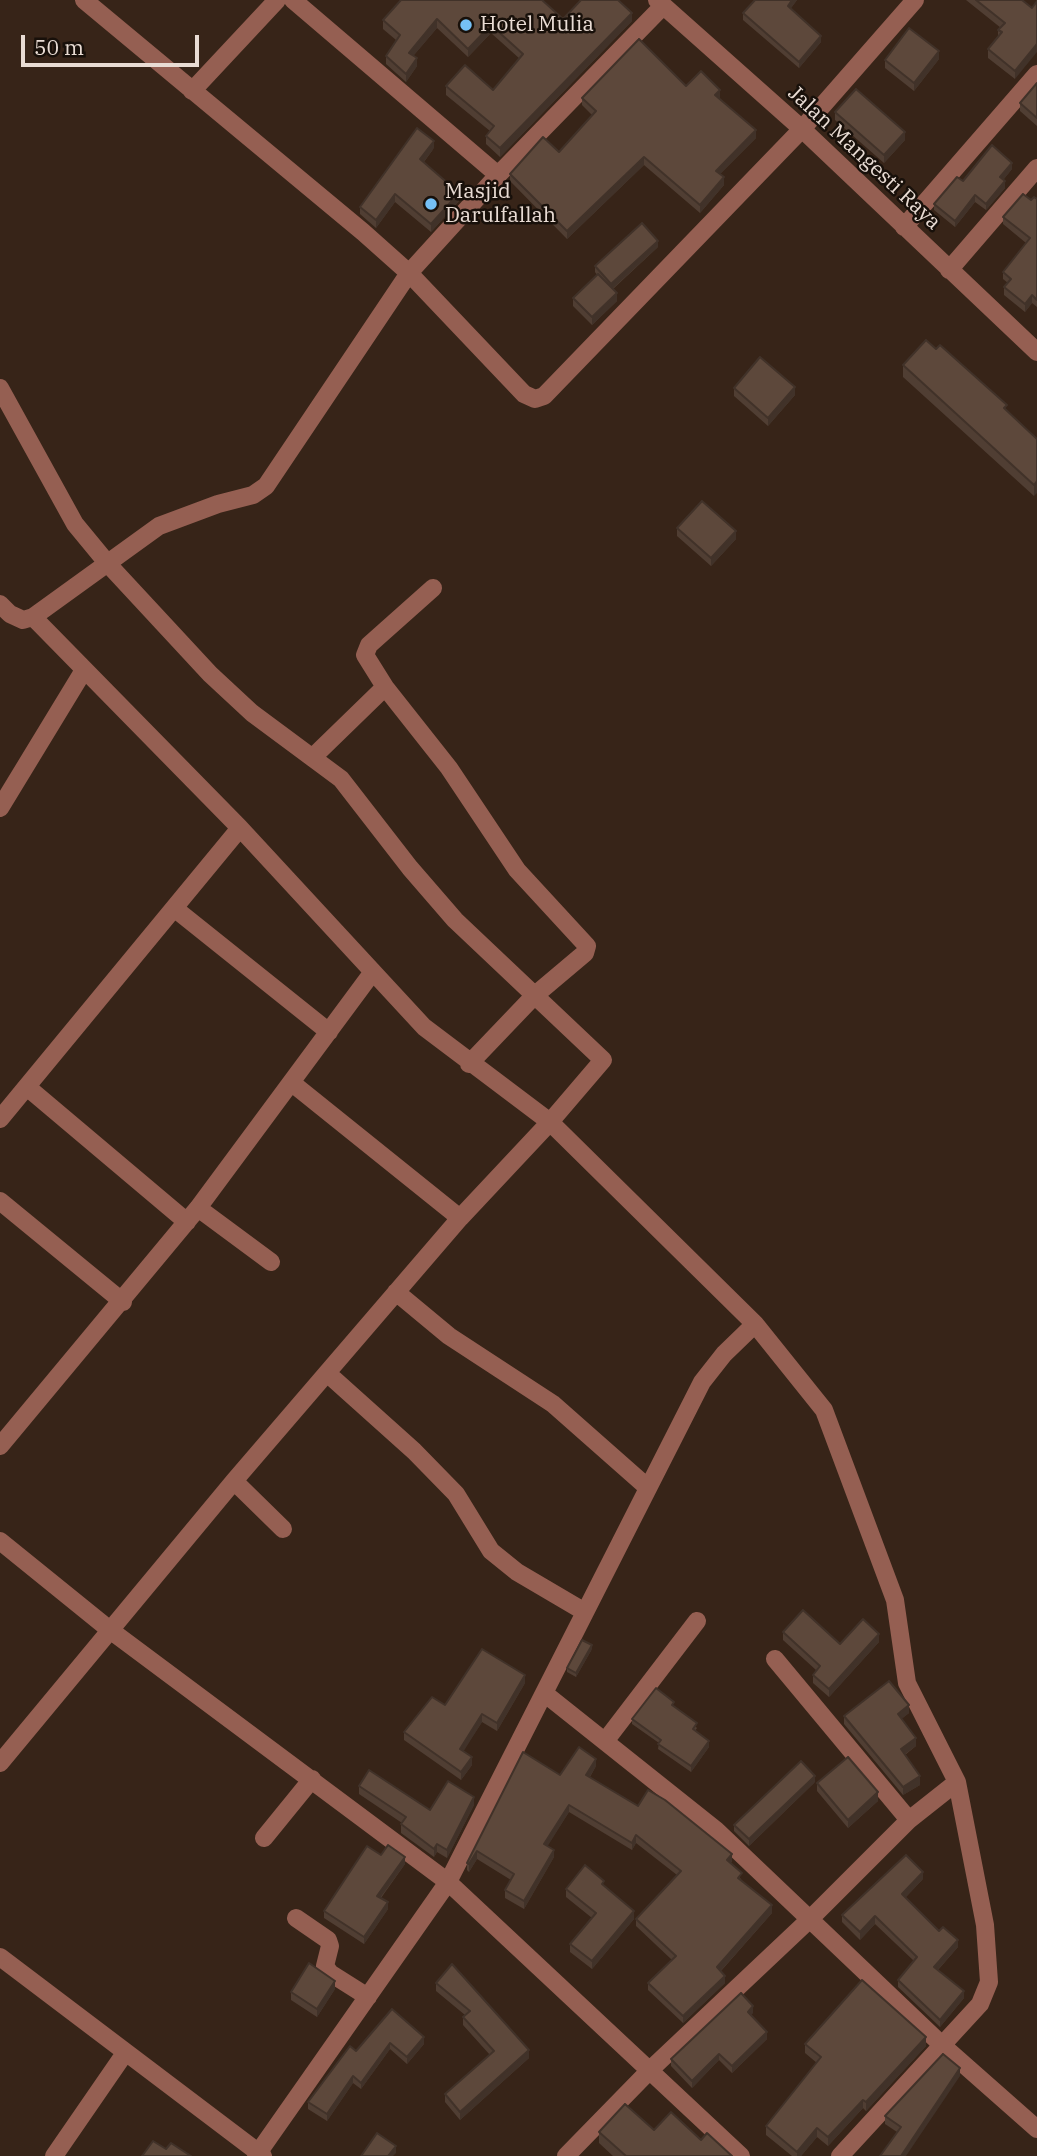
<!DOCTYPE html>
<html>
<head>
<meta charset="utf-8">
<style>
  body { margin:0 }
  #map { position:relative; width:1037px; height:2156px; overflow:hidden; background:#372418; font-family:"IBM Plex Serif",serif }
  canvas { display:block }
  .scale { position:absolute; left:21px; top:35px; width:178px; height:32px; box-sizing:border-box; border:4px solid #e9dcd4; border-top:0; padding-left:9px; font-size:21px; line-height:24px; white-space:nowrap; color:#e9dcd4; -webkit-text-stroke:5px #18100a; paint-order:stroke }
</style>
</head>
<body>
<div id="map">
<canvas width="1037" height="2156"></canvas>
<div class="scale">50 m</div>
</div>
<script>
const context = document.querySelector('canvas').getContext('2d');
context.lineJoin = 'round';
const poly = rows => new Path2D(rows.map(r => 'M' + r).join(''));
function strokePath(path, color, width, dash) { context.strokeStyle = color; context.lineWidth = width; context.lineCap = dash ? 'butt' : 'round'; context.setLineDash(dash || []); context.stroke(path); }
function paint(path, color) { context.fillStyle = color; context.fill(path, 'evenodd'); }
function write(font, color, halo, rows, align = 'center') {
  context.font = font + ' "IBM Plex Serif",serif'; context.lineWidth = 5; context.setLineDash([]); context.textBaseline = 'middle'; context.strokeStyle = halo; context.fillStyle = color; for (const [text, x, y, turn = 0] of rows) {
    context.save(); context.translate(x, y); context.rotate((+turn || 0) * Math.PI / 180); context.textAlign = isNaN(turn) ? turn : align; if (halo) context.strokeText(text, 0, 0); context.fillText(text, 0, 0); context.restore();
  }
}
const minor = poly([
  [84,0,363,232,409,273,524,394,535,399,544,396,802,129,915,0],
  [293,0,498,175],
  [657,0,802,129,1037,352],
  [192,91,277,0],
  [904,227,1037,74],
  [949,270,1037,168],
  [0,388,75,524,108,564,210,674,252,713,341,779,410,868,455,920,603,1060,550,1122,460,1218,234,1481,0,1763],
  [433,588,369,645,365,655,385,687,449,768,517,870,587,946,585,953,534,996,469,1064],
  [0,604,10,614,23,620,33,617,240,828,424,1027,550,1122,755,1324,824,1410,895,1600,907,1683,957,1782,985,1925,989,1982,980,2004,840,2156],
  [33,617,159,526,218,504,253,495,266,486,409,273,498,175,663,6],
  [313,757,385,687],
  [0,808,84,670],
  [174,908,329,1032],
  [292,1083,460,1218],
  [27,1087,187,1222],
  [0,1119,240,828],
  [0,1201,123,1302],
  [198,1208,271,1262],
  [396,1292,449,1336,553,1404,647,1487],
  [327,1373,414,1451,456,1494,491,1551,517,1572,585,1612],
  [0,1446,198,1208,372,973],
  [234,1481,283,1529],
  [0,1541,110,1630,448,1882,741,2156],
  [775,1659,909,1820],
  [544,1693,716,1830,943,2046,1037,2129],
  [606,1740,697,1621],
  [264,1838,312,1779],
  [296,1918,328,1940,330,1946,325,1966,330,1973,368,1997],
  [0,1957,263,2156],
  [54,2156,125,2053],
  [256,2156,448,1882,702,1382,724,1354,755,1324],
  [566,2156,651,2069,810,1919,909,1820,957,1782]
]);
const wall = poly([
  [755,0,797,0,791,8,821,42,799,68,743,20,743,13],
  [966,0,1022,0,1015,79,988,58,988,49,998,36,998,30,1001,28],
  [563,19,632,21,500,157,486,144,486,136,490,131,446,95,446,86,493,90,520,59,491,33,468,57,437,28,413,56,417,66,406,82,386,64,386,56,396,40,383,29,383,20],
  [939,59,914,91,885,68,885,60],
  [1037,83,1037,126,1020,111,1020,103],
  [686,86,720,98,719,99,756,138,720,174,724,185,700,213,644,165,567,239,510,181,510,174,559,152,592,115,582,105,582,98],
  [835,112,905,140,884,163,835,120],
  [434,148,424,162,459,201,431,232,395,202,376,228,360,214,360,207],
  [1012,169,1003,180,1005,188,986,210,975,202,955,227,934,210,934,204,963,181],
  [1037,199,1037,307,1032,303,1025,312,1004,295,1004,287,1008,283,1003,279,1003,272,1026,243,1003,224,1003,217,1031,200],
  [658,247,613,289,617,301,592,325,573,306,573,298,597,275,595,272,595,266],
  [903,365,1007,411,1037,439,1034,496,903,377],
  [734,388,795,395,768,426,734,396],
  [677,528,736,539,711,566,677,536],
  [783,1632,840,1644,879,1642,829,1697,813,1683,813,1675,816,1670,783,1640],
  [592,1649,576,1677,567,1672,567,1668],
  [525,1683,497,1731,482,1722,463,1751,472,1765,461,1780,404,1740,404,1732,445,1705],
  [674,1706,697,1728,695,1731,709,1747,691,1772,658,1749,659,1743,632,1724,632,1719],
  [909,1713,901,1719,916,1746,905,1755,920,1785,903,1795,844,1724,844,1716],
  [523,1752,560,1775,596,1766,590,1777,732,1861,731,1863,742,1881,772,1913,721,1971,725,1983,683,2023,648,1990,648,1983,672,1960,636,1926,636,1919,677,1875,636,1843,632,1850,569,1812,547,1846,554,1857,524,1909,505,1898,505,1890,511,1880,477,1859,469,1872,467,1870,467,1863],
  [815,1782,749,1846,734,1831,734,1825],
  [817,1783,878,1801,848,1828,817,1791],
  [359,1786,430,1810,474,1805,447,1858,437,1852,434,1857,401,1833,401,1824,402,1823,359,1794],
  [381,1855,405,1864,381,1898,388,1909,364,1944,324,1918,324,1911],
  [923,1879,905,1898,939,1931,958,1947,938,1970,964,1998,940,2027,898,1987,898,1980,914,1961,875,1924,860,1940,842,1922,842,1915],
  [604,1885,634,1919,592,1969,570,1952,570,1944,592,1918,566,1897,566,1889],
  [436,1983,529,2058,460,2120,445,2102,445,2094,490,2055,463,2025,463,2017,465,2015,436,1991],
  [335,1989,317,2017,291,2000,291,1992],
  [392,2009,424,2044,407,2064,390,2049,361,2089,353,2083,327,2121,308,2109,308,2102,356,2051],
  [753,2013,751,2015,767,2039,732,2073,719,2060,692,2088,671,2066,671,2059],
  [805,2044,926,2046,866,2111,863,2108,828,2146,817,2137,801,2156,792,2156,766,2135,766,2126,817,2063,805,2053],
  [960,2076,897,2132,885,2124,885,2116],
  [654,2130,701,2140,732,2156,613,2156,599,2143,599,2132]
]);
const shadedWall = poly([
  [792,0,797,0,788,12,788,6],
  [632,13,632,21,500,157,500,148],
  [437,19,437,28,409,61,409,53],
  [491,25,491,33,468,57,468,49],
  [821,36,821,42,799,68,799,62],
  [1037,44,1037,52,1015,79,1015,71],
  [939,51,939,59,914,91,914,83],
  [417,58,417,66,406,82,406,74],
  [720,90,720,98,715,103,715,95],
  [756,130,756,138,716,178,716,171],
  [905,132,905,140,884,163,884,155],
  [434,141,434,148,420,167,420,159],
  [644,157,644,165,567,239,567,231],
  [1012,163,1012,169,1000,184,1000,177],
  [724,177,724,185,700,213,700,205],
  [1005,181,1005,188,986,210,986,204],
  [459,193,459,201,431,232,431,224],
  [395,194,395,202,376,228,376,220],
  [975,195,975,202,955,227,955,221],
  [658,241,658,247,611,290,611,284],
  [617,293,617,301,592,325,592,317],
  [1032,295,1032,303,1025,312,1025,304],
  [795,387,795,395,768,426,768,418],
  [1037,481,1037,493,1034,496,1034,485],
  [736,531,736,539,711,566,711,558],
  [879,1634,879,1642,829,1697,829,1689],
  [592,1645,592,1649,576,1677,576,1673],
  [525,1675,525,1683,497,1731,497,1723],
  [909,1705,909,1713,898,1722,898,1714],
  [482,1714,482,1722,460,1757,460,1749],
  [916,1738,916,1746,901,1757,901,1749],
  [709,1741,709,1747,691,1772,691,1766],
  [472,1757,472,1765,461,1780,461,1772],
  [596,1759,596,1766,586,1783,586,1775],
  [815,1776,815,1782,749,1846,749,1839],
  [920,1776,920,1785,903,1795,903,1787],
  [878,1792,878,1801,848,1828,848,1820],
  [474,1797,474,1805,447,1858,447,1850],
  [569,1805,569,1812,544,1852,544,1844],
  [636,1835,636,1843,632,1850,632,1843],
  [437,1844,437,1852,434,1857,434,1849],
  [554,1850,554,1857,524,1909,524,1901],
  [477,1851,477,1859,469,1872,469,1864],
  [732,1854,732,1861,727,1867,727,1860],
  [405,1857,405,1864,377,1902,377,1896],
  [923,1872,923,1879,902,1901,902,1894],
  [388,1902,388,1909,364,1944,364,1937],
  [772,1905,772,1913,717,1975,717,1967],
  [634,1911,634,1919,592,1969,592,1961],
  [875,1916,875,1924,860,1940,860,1932],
  [958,1940,958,1947,934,1974,934,1967],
  [725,1976,725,1983,683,2023,683,2016],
  [335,1981,335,1989,317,2017,317,2009],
  [964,1991,964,1998,940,2027,940,2020],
  [753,2006,753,2013,748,2018,748,2012],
  [767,2032,767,2039,732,2073,732,2066],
  [424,2037,424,2044,407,2064,407,2057],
  [926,2037,926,2046,866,2111,866,2102],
  [390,2043,390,2049,361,2089,361,2083],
  [529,2050,529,2058,460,2120,460,2112],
  [719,2054,719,2060,692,2088,692,2081],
  [960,2068,960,2076,906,2156,901,2156],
  [353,2076,353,2083,327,2121,327,2114],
  [863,2100,863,2108,828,2146,828,2137],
  [817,2128,817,2137,801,2156,797,2156,797,2152],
  [396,2146,396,2153,393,2156,388,2156]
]);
const building = poly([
  [401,0,542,0,563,19,581,0,618,0,632,13,500,148,486,136,494,126,446,86,465,65,493,90,523,54,491,25,468,49,437,19,409,53,417,58,406,74,386,56,400,35,383,20,401,0],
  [755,0,792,0,788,6,821,36,799,62,743,13,755,0],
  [976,0,1022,0,1032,8,1037,1,1037,44,1015,71,988,49,1002,32,998,30,1005,23,976,0],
  [909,28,939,51,914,83,885,60,909,28],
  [639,39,686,86,701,71,720,90,715,95,756,130,716,171,724,177,700,205,644,157,567,231,510,174,543,137,559,152,596,111,582,98,639,39],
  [1037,83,1037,118,1020,103,1037,83],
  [856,89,905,132,884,155,835,112,856,89],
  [417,128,434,141,420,159,459,193,431,224,395,194,376,220,360,207,417,128],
  [992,145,1012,163,1000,177,1005,181,986,204,975,195,955,221,934,204,957,177,963,181,992,145],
  [1023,194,1031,200,1034,197,1037,199,1037,300,1032,295,1025,304,1004,287,1011,279,1003,272,1030,238,1003,217,1023,194],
  [642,223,658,241,611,284,595,266,642,223],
  [598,274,617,293,592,317,573,298,598,274],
  [926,340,936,349,940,345,1007,405,1004,408,1037,439,1037,481,1034,485,903,365,926,340],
  [760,357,795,387,768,418,734,388,760,357],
  [702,501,736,531,711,558,677,528,702,501],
  [803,1610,840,1644,863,1619,879,1634,829,1689,813,1675,820,1666,783,1632,803,1610],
  [582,1640,592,1645,576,1673,567,1668,582,1640],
  [482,1649,525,1675,497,1723,482,1714,460,1749,472,1757,461,1772,404,1732,432,1697,445,1705,482,1649],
  [889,1681,909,1705,898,1714,916,1738,901,1749,920,1776,903,1787,844,1716,889,1681],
  [656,1688,674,1702,672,1705,697,1723,693,1729,709,1741,691,1766,658,1744,661,1740,632,1719,656,1688],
  [579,1747,596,1759,586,1775,638,1806,648,1790,665,1800,732,1854,727,1860,742,1873,738,1878,772,1905,717,1967,725,1976,683,2016,648,1983,676,1956,636,1919,681,1871,636,1835,632,1843,569,1805,544,1844,554,1850,524,1901,505,1890,514,1874,477,1851,469,1864,467,1863,523,1752,560,1775,579,1747],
  [848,1757,878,1792,848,1820,817,1783,848,1757],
  [801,1761,815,1776,749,1839,734,1825,801,1761],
  [369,1770,430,1810,448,1781,474,1797,447,1850,437,1844,434,1849,401,1824,406,1817,359,1786,369,1770],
  [388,1845,405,1857,377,1896,388,1902,364,1937,324,1911,367,1846,381,1855,388,1845],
  [906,1855,923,1872,902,1894,939,1931,943,1927,958,1940,934,1967,964,1991,940,2020,898,1980,917,1957,875,1916,860,1932,842,1915,906,1855],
  [585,1865,604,1881,602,1884,634,1911,592,1961,570,1944,596,1913,566,1889,585,1865],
  [309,1963,335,1981,317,2009,291,1992,309,1963],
  [452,1964,529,2050,460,2112,445,2094,494,2051,463,2017,470,2011,436,1983,452,1964],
  [862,1980,926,2037,866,2102,863,2100,828,2137,817,2128,797,2152,766,2126,821,2057,805,2044,862,1980],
  [741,1993,753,2006,748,2012,767,2032,732,2066,719,2054,692,2081,671,2059,741,1993],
  [392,2009,424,2037,407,2057,390,2043,361,2083,353,2076,327,2114,308,2102,350,2046,356,2051,392,2009],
  [943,2054,960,2068,901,2156,880,2156,901,2127,885,2116,943,2054],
  [625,2104,654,2130,671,2112,701,2140,707,2133,732,2156,626,2156,599,2132,625,2104],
  [377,2133,396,2146,388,2156,361,2156,377,2133],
  [153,2141,166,2149,171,2143,191,2156,142,2156,153,2141]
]);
const markers = [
  [466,25,7,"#75c0f6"],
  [431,204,7,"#75c0f6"]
];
const poiNames = [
  ["Hotel Mulia",480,25],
  ["Masjid",445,192],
  ["Darulfallah",445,216]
];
const streetNames = [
  ["Jalan Mangesti Raya",864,158,43]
];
strokePath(minor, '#955f52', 18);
paint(wall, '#503e33');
paint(shadedWall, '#413229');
paint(building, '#5d483b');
strokePath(building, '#413229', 2);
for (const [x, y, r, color] of markers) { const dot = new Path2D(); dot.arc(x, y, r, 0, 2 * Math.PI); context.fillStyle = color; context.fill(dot); strokePath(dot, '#18100a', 2.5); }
write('21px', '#e9dcd4', '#18100a', poiNames, 'left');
write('21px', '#e9dcd4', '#18100a', streetNames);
</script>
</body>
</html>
